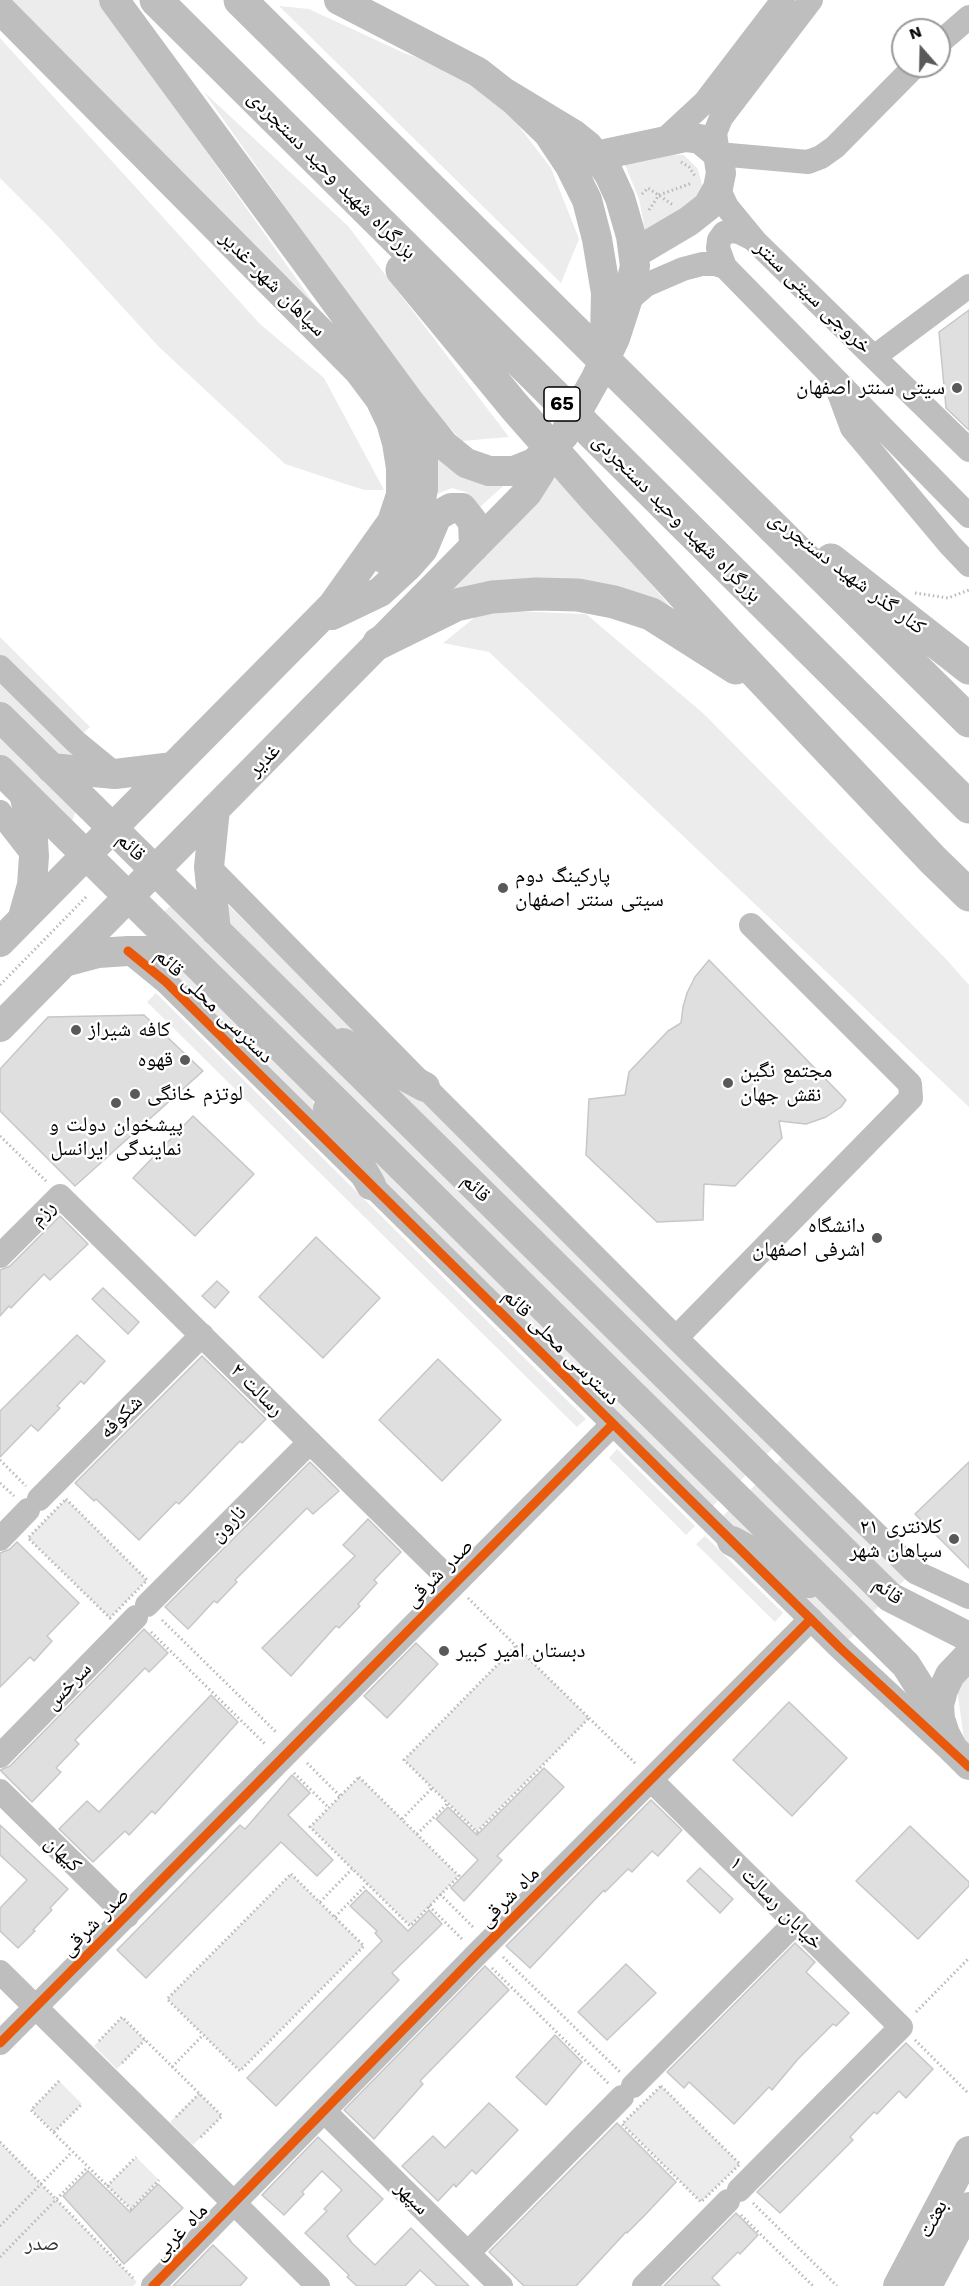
<!DOCTYPE html>
<html>
<head>
<meta charset="utf-8">
<style>
  body { margin:0 }
  #map { position:relative; width:969px; height:2286px; overflow:hidden; background:#fff; font-family:"Work Sans",sans-serif }
  canvas { display:block }
  .north { position:absolute; left:891px; top:18px; width:60px; height:60px; box-sizing:border-box; background:#fff; border:2px solid #999; border-radius:50%; rotate:340deg; font-size:16px; font-weight:700; line-height:24px; text-align:center; color:#000 }
  .north::after { content:''; display:block; margin:auto; width:21px; height:27px; background:#595959; clip-path:polygon(50% 0,100% 100%,50% 72%,0 100%) }
</style>
</head>
<body>
<div id="map">
<canvas width="969" height="2286"></canvas>
<div class="north">N</div>
</div>
<script>
const context = document.querySelector('canvas').getContext('2d');
context.lineJoin = 'round';
function paint(path, color) { context.fillStyle = color; context.fill(path, 'evenodd'); }
const poly = rows => new Path2D(rows.map(r => 'M' + r).join(''));
function strokePath(path, color, width, dash) { context.strokeStyle = color; context.lineWidth = width; context.lineCap = dash ? 'butt' : 'round'; context.setLineDash(dash || []); context.stroke(path); }
function write(font, color, halo, rows, align = 'center') {
  context.font = font + ' "Work Sans","Noto Naskh Arabic",sans-serif'; context.lineWidth = 5; context.setLineDash([]); context.textBaseline = 'middle'; context.strokeStyle = halo; context.fillStyle = color; for (const [text, x, y, turn = 0] of rows) {
    context.save(); context.translate(x, y); context.rotate((+turn || 0) * Math.PI / 180); context.textAlign = isNaN(turn) ? turn : align; if (halo) context.strokeText(text, 0, 0); context.fillText(text, 0, 0); context.restore();
  }
}
const green = poly([
  [8,0,99,0,334,332],
  [279,6,309,9,404,53,454,71,505,108,551,168,579,239,561,283],
  [0,38,260,324,324,378,384,490,364,490,285,464,159,347,51,229,0,178],
  [204,92,348,226,509,437,462,441,412,387],
  [660,154,684,155,698,169,703,189,695,206,645,230,639,199,623,160],
  [429,448,445,465,472,478,511,479,480,507,466,492,452,488,432,496],
  [558,475,680,618,449,590],
  [484,610,586,614,704,714,946,959,969,985,969,1107,489,652,443,643],
  [0,637,90,727,81,735,0,655],
  [0,679,84,763,59,761,0,702],
  [0,733,76,809,73,819,69,822,0,761],
  [220,897,368,1043,328,1026,223,923],
  [169,907,174,907,748,1473,734,1487,162,914],
  [156,961,182,964,307,1088,324,1128],
  [156,993,586,1419,577,1427,147,1002],
  [373,1071,418,1093,775,1446,764,1457],
  [352,1130,722,1496,711,1508,375,1175],
  [617,1449,695,1526,686,1535,609,1458],
  [785,1455,908,1577,896,1588,773,1467],
  [758,1482,881,1604,867,1618,744,1496],
  [66,1499,147,1580,110,1618,28,1538],
  [732,1507,783,1558,720,1519],
  [705,1536,783,1613,775,1622,696,1544],
  [790,1586,830,1603,858,1631,846,1642],
  [516,1646,589,1718,477,1832,404,1760],
  [969,1670,969,1747,964,1740,957,1688],
  [359,1777,459,1876,410,1926,310,1827],
  [291,1874,364,1946,240,2071,167,1999],
  [122,2017,145,2040,117,2069,94,2046],
  [59,2081,82,2104,54,2132,31,2110],
  [661,2086,740,2164,701,2202,622,2124],
  [199,2093,222,2116,193,2145,170,2122],
  [0,2142,137,2282,133,2286,0,2286],
  [136,2157,159,2180,131,2209,107,2186]
]);
const building = poly([
  [969,310,969,430,946,408,939,332,969,310],
  [709,960,846,1100,841,1107,826,1117,806,1124,779,1121,782,1138,735,1186,704,1184,703,1220,657,1222,586,1155,589,1099,625,1095,629,1072,668,1031,681,1023,683,1007,687,993,695,977,709,960],
  [144,1015,203,1071,75,1186,0,1111,0,1069,48,1017,144,1015],
  [193,1116,254,1174,195,1236,133,1178,193,1116],
  [60,1216,88,1244,50,1280,44,1274,11,1308,9,1306,0,1316,0,1270,10,1266,60,1216],
  [316,1237,380,1298,323,1358,259,1297,316,1237],
  [217,1281,229,1292,215,1308,202,1296,217,1281],
  [103,1288,139,1322,128,1334,92,1299,103,1288],
  [77,1335,105,1361,84,1384,81,1381,57,1406,60,1408,38,1431,31,1425,0,1457,0,1411,77,1335],
  [202,1356,266,1419,242,1443,240,1441,179,1504,176,1502,139,1540,96,1499,94,1501,75,1483,202,1356],
  [438,1359,501,1420,442,1481,379,1420,438,1359],
  [310,1462,339,1491,313,1514,307,1508,235,1580,237,1582,217,1603,214,1601,188,1629,165,1607,310,1462],
  [969,1462,969,1568,915,1514,969,1462],
  [368,1519,401,1552,374,1580,377,1583,358,1604,360,1606,339,1628,336,1626,291,1676,262,1648,355,1556,343,1545,368,1519],
  [17,1542,79,1603,47,1636,52,1641,34,1661,30,1657,0,1687,0,1553,10,1549,17,1542],
  [144,1629,168,1653,149,1672,145,1668,75,1740,79,1744,56,1768,61,1772,32,1802,0,1770,10,1766,144,1629],
  [416,1643,438,1664,387,1718,364,1696,416,1643],
  [211,1695,238,1722,155,1814,152,1811,129,1835,125,1831,93,1862,59,1829,87,1801,99,1812,211,1695],
  [789,1702,847,1758,792,1816,733,1760,789,1702],
  [544,1768,564,1787,497,1856,502,1860,464,1901,451,1888,478,1860,436,1819,448,1807,477,1835,544,1768],
  [292,1775,310,1793,288,1815,333,1860,317,1876,281,1842,146,1978,117,1950,240,1825,245,1829,292,1775],
  [651,1800,682,1830,658,1856,652,1851,632,1872,628,1869,605,1892,604,1890,530,1968,506,1946,651,1800],
  [0,1825,68,1889,50,1908,52,1910,33,1930,35,1931,18,1948,0,1931,0,1908,27,1880,0,1855,0,1825],
  [910,1826,969,1882,969,1886,918,1939,856,1881,910,1826],
  [700,1868,733,1899,720,1913,687,1881,700,1868],
  [366,1890,408,1931,429,1910,442,1924,392,1973,399,1980,276,2106,247,2078,382,1941,375,1933,377,1931,350,1906,366,1890],
  [795,1943,815,1962,806,1972,849,2013,836,2026,833,2024,798,2059,772,2090,769,2087,734,2124,689,2082,684,2088,667,2072,795,1943],
  [626,1964,656,1993,607,2040,578,2012,626,1964],
  [485,1966,509,1990,420,2081,423,2084,374,2139,344,2110,485,1966],
  [555,2035,582,2062,546,2105,516,2077,555,2035],
  [906,2043,933,2069,906,2098,899,2091,877,2114,874,2112,850,2137,853,2140,780,2213,757,2192,906,2043],
  [489,2103,518,2130,476,2174,472,2170,456,2187,454,2184,438,2201,402,2166,433,2136,445,2148,489,2103],
  [617,2123,676,2182,645,2215,627,2233,626,2232,576,2286,524,2286,489,2252,617,2123],
  [318,2137,383,2199,347,2236,352,2243,375,2265,411,2228,469,2286,437,2286,420,2270,405,2286,357,2286,347,2277,349,2275,305,2233,327,2211,324,2209,342,2190,322,2171,302,2192,304,2194,284,2215,262,2195,318,2137],
  [88,2171,130,2212,158,2184,183,2208,124,2264,63,2196,88,2171],
  [736,2213,758,2235,740,2254,738,2252,712,2278,720,2286,664,2286,736,2213],
  [213,2245,247,2278,240,2286,173,2286,213,2245]
]);
const path = poly([
  [681,162,689,167,695,176],
  [642,194,648,188,673,205],
  [649,210,659,195,692,183],
  [915,593,948,598,969,590],
  [0,985,86,897],
  [0,1136,46,1181],
  [0,1460,26,1486],
  [0,1483,14,1496],
  [66,1499,147,1580,110,1618,28,1538,66,1499],
  [468,1598,516,1646],
  [162,1620,277,1733],
  [151,1632,266,1745],
  [516,1646,589,1718,477,1832,404,1760,516,1646],
  [589,1718,637,1765],
  [307,1763,340,1796],
  [294,1773,329,1808],
  [359,1777,459,1876,410,1926,310,1827,359,1777],
  [402,1819,432,1788],
  [417,1834,447,1804],
  [291,1874,364,1946,240,2071,167,1999,291,1874],
  [440,1894,475,1929],
  [320,1902,352,1869],
  [429,1906,464,1941],
  [335,1917,367,1884],
  [503,1957,620,2072],
  [492,1968,609,2084],
  [916,2012,969,1958],
  [915,2040,969,2094],
  [99,2041,122,2017,222,2116,199,2139],
  [122,2063,145,2040],
  [172,2067,203,2035],
  [59,2081,31,2110,73,2152,131,2209,159,2180],
  [661,2086,740,2164,701,2202,622,2124,661,2086],
  [176,2117,199,2094],
  [54,2132,82,2104],
  [0,2142,133,2278],
  [107,2186,136,2157],
  [753,2203,837,2286],
  [741,2215,813,2286],
  [0,2226,72,2152],
  [0,2257,88,2167]
]);
const minor = poly([
  [811,0,721,118,715,133,718,154,808,162,821,157,835,147,915,66],
  [939,43,969,17],
  [664,140,705,102,783,0],
  [718,188,727,207,755,241,969,450],
  [725,267,718,248,719,240,724,233,732,231,739,232,753,239],
  [627,301,646,285,683,269,702,264,715,264,725,267,969,516],
  [874,357,969,286],
  [836,385,852,428,950,545,969,565],
  [0,667,76,742,115,774],
  [0,812,34,856],
  [209,867,425,1087,676,1338,915,1572,969,1597],
  [128,951,166,982,840,1648,952,1752],
  [0,1256,60,1196,454,1584],
  [676,1338,911,1098,910,1084,751,925],
  [39,1499,202,1335],
  [0,1539,28,1510],
  [147,1605,310,1442],
  [0,1756,136,1617],
  [651,1780,901,2027,739,2190],
  [0,1791,127,1916],
  [0,1972,318,2286],
  [0,2043,613,1424],
  [633,2086,796,1922],
  [324,2111,501,2286],
  [468,2253,622,2097],
  [153,2286,477,1954,811,1619],
  [644,2286,728,2201]
]);
const major = poly([
  [114,0,408,400,444,445,466,463,489,471,514,471,534,463,564,435,596,378,615,338,627,301,635,266,631,236,620,198,609,174,596,156,588,146,573,134,502,91],
  [339,0,478,72,515,101,548,133,570,166,587,200,597,239,606,293,605,337],
  [0,9,359,371,380,399,391,422,397,443,401,468,401,495,392,522,333,605],
  [596,156,685,137,700,139,718,154,721,173,718,188,708,206,689,221,635,253],
  [385,559,412,530,419,510,423,489,423,451,412,414],
  [332,615,380,592,408,566,423,549,437,516,451,508,462,508,473,522,474,547],
  [0,717,890,1597,969,1637],
  [51,768,115,774,173,767],
  [0,770,906,1665,940,1719],
  [215,809,209,867,216,931],
  [23,917,32,885,34,856,32,826,24,794],
  [0,942,333,605,349,592],
  [64,962,98,953,128,951,158,951,189,957],
  [0,1027,527,493,553,452],
  [343,1043,425,1087],
  [328,1109,371,1185],
  [732,1541,809,1583],
  [969,1655,950,1675,943,1690,939,1705,940,1719,945,1734,953,1749,969,1765],
  [898,2286,969,2151],
  [927,2286,969,2207]
]);
const highway = poly([
  [156,0,969,807],
  [240,0,969,721],
  [402,270,514,406,594,497,727,642,933,860,969,895],
  [831,560,969,668],
  [379,643,456,605,492,597,536,594,578,595,614,602,651,614,736,668]
]);
const cycleway = poly([
  [128,951,166,982,840,1648,969,1767],
  [0,2043,613,1424],
  [153,2286,477,1954,811,1619]
]);
const markers = [
  [957,388,6,"#595959"],
  [503,888,6,"#595959"],
  [76,1030,6,"#595959"],
  [185,1060,6,"#595959"],
  [728,1083,6,"#595959"],
  [135,1094,6,"#595959"],
  [116,1103,6,"#595959"],
  [877,1238,6,"#595959"],
  [954,1539,6,"#595959"],
  [444,1651,6,"#595959"]
];
const shields = [
  [562,404,36]
];
const shieldNames = [
  ["65",562,404]
];
const streetNames = [
  ["بزرگراه شهید وحید دستجردی",332,175,45],
  ["سپاهان شهر-غدیر",273,284,45],
  ["خروجی سیتی سنتر",813,297,44],
  ["بزرگراه شهید وحید دستجردی",677,518,45],
  ["کنار گذر شهید دستجردی",847,573,37],
  ["غدیر",264,760,-45],
  ["قائم",131,847,45],
  ["دسترسی محلی قائم",214,1006,44],
  ["قائم",476,1188,45],
  ["رزم",43,1213,-45],
  ["دسترسی محلی قائم",561,1347,45],
  ["رسالت ۲",257,1390,45],
  ["شکوفه",121,1417,-45],
  ["نارون",228,1524,-45],
  ["صدر شرقی",439,1573,-45],
  ["قائم",888,1591,38],
  ["سرخس",68,1686,-46],
  ["کیهان",63,1854,45],
  ["ماه شرقی",509,1897,-45],
  ["خیابان رسالت ۱",776,1903,45],
  ["صدر شرقی",95,1922,-45],
  ["سپهر",412,2198,45],
  ["بعثت",933,2219,-62],
  ["ماه غربی",180,2232,-46]
];
const poiNames = [
  ["سیتی سنتر اصفهان",945,388,"right"],
  ["پارکینگ دوم",515,876],
  ["سیتی سنتر اصفهان",515,900],
  ["کافه شیراز",88,1030],
  ["قهوه",173,1060,"right"],
  ["مجتمع نگین",740,1071],
  ["نقش جهان",740,1095],
  ["لوتزم خانگی",147,1094],
  ["پیشخوان دولت و",116,1125,"center"],
  ["نمایندگی ایرانسل",116,1149,"center"],
  ["دانشگاه",865,1226,"right"],
  ["اشرفی اصفهان",865,1250,"right"],
  ["کلانتری ۲۱",942,1527,"right"],
  ["سپاهان شهر",942,1551,"right"],
  ["دبستان امیر کبیر",456,1651]
];
const parkNames = [
  ["صدر",42,2244]
];
paint(green, '#ececec');
paint(building, '#dfdfdf');
strokePath(building, '#c7c7c7', 1.5);
strokePath(path, '#b9b9b9', 3, [1.5, 3]);
strokePath(minor, '#bebebe', 24);
strokePath(major, '#bebebe', 30);
strokePath(highway, '#bebebe', 33);
strokePath(cycleway, '#e8590c', 9);
for (const [x, y, r, color] of markers) { const dot = new Path2D(); dot.arc(x, y, r, 0, 2 * Math.PI); context.fillStyle = color; context.fill(dot); strokePath(dot, '#fff', 2); }
for (const [x, y, w] of shields) { const box = new Path2D(); box.roundRect(x - w / 2, y - 17, w, 34, 4.5); context.fillStyle = '#fff'; context.fill(box); strokePath(box, '#000', 1.5); }
write('bold 20px', '#000', null, shieldNames);
write('21px', '#000', '#fff', streetNames);
write('21px', '#000', '#fff', poiNames, 'left');
write('21px', '#333', '#fff', parkNames);
</script>
</body>
</html>
